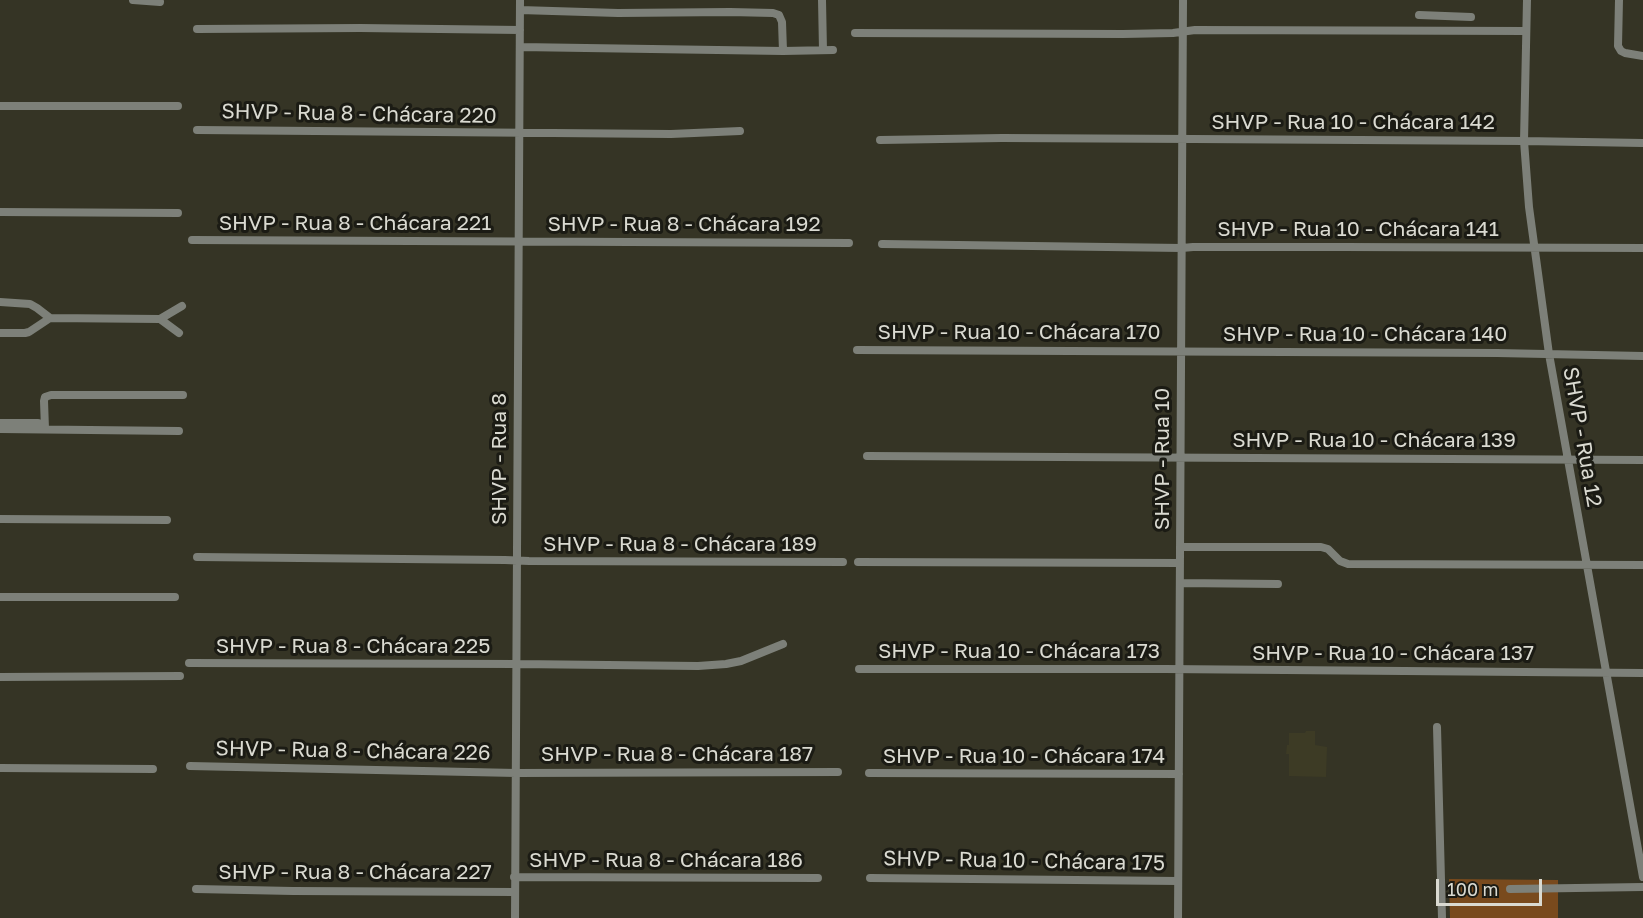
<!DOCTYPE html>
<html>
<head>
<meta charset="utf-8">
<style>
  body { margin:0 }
  #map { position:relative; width:1643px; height:918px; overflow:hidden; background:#353425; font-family:"Golos Text",sans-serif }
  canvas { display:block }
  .scale { position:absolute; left:1436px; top:879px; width:106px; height:27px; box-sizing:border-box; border:3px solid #dadad1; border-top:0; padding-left:8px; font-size:18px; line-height:21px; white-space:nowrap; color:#dadad1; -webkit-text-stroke:4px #1b1b14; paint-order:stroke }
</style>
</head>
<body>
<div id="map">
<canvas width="1643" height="918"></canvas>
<div class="scale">100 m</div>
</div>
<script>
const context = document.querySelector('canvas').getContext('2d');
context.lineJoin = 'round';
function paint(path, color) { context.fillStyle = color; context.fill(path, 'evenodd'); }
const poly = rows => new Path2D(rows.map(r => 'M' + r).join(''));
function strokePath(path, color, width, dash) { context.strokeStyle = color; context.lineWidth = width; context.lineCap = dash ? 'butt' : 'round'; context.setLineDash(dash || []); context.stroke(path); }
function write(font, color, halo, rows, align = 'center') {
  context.font = font + ' "Golos Text",sans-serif'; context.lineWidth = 6; context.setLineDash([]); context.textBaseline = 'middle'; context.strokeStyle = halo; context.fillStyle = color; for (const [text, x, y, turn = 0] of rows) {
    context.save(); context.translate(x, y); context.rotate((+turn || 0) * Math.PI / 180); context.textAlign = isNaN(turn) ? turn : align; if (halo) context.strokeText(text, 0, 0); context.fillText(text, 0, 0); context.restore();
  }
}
const built = poly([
  [1306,731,1315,731,1315,745,1327,747,1326,777,1289,776,1289,754,1286,754,1287,745,1289,745,1289,733,1305,733]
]);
const green = poly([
  [1449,879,1558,880,1558,918,1450,918]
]);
const minor = poly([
  [133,0,160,2],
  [822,0,823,50],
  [1527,0,1524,141,1529,207,1549,354,1643,877],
  [1619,0,1618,46,1621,51,1625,53,1643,56],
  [520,10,618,13,730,12,773,13,779,15,782,22,783,51,520,47],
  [1419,15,1471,17],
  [197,29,360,28,520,30],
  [855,33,1123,34,1173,33,1195,30,1526,31],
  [783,51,833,50],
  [0,106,178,106],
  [197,130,671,134,740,131],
  [880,140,1002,138,1194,139,1524,141,1643,143],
  [0,212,178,213],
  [192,240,849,243],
  [882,244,1182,248,1193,247,1343,247,1643,248],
  [0,302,30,304,37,308,50,318,160,319],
  [0,333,25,333,29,332,50,318],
  [179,333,160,319,182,306],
  [857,350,1497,353,1643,356],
  [0,423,38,423],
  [0,429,179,431],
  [45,429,44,401,45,397,51,395,183,395],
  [867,456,1643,460],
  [0,519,167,520],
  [1180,547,1321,547,1328,549,1340,561,1348,564,1643,565],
  [197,557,505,560,529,561,843,562],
  [858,562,1180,563],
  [1180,583,1278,584],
  [0,597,175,597],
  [189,663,517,664,698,666,726,664,741,661,783,644],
  [859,669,1165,669,1643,673],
  [0,677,180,676],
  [1437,727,1442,918],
  [190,766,516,773,838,772],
  [0,768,153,769],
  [869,773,1179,774],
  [514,877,818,878],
  [870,878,1178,881],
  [196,889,293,891,515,892],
  [1510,889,1643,887],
  [515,918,520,0],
  [1178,918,1183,0]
]);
const streetNames = [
  ["SHVP - Rua 8 - Chácara 220",359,114,1],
  ["SHVP - Rua 10 - Chácara 142",1353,122],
  ["SHVP - Rua 8 - Chácara 221",355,223],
  ["SHVP - Rua 8 - Chácara 192",684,224],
  ["SHVP - Rua 10 - Chácara 141",1358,229],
  ["SHVP - Rua 10 - Chácara 170",1019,332],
  ["SHVP - Rua 10 - Chácara 140",1365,334],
  ["SHVP - Rua 12",1582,437,80],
  ["SHVP - Rua 10 - Chácara 139",1374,440],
  ["SHVP - Rua 8",499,459,-90],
  ["SHVP - Rua 10",1162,459,-90],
  ["SHVP - Rua 8 - Chácara 189",680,544],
  ["SHVP - Rua 8 - Chácara 225",353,646],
  ["SHVP - Rua 10 - Chácara 173",1019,651],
  ["SHVP - Rua 10 - Chácara 137",1393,653],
  ["SHVP - Rua 8 - Chácara 226",353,751,1],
  ["SHVP - Rua 8 - Chácara 187",677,754],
  ["SHVP - Rua 10 - Chácara 174",1024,756],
  ["SHVP - Rua 8 - Chácara 186",666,860],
  ["SHVP - Rua 10 - Chácara 175",1024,861,1],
  ["SHVP - Rua 8 - Chácara 227",355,872]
];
paint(built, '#3d3b25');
paint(green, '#794a1d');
strokePath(minor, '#7d8079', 8);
write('21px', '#dadad1', '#1b1b14', streetNames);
</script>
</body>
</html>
